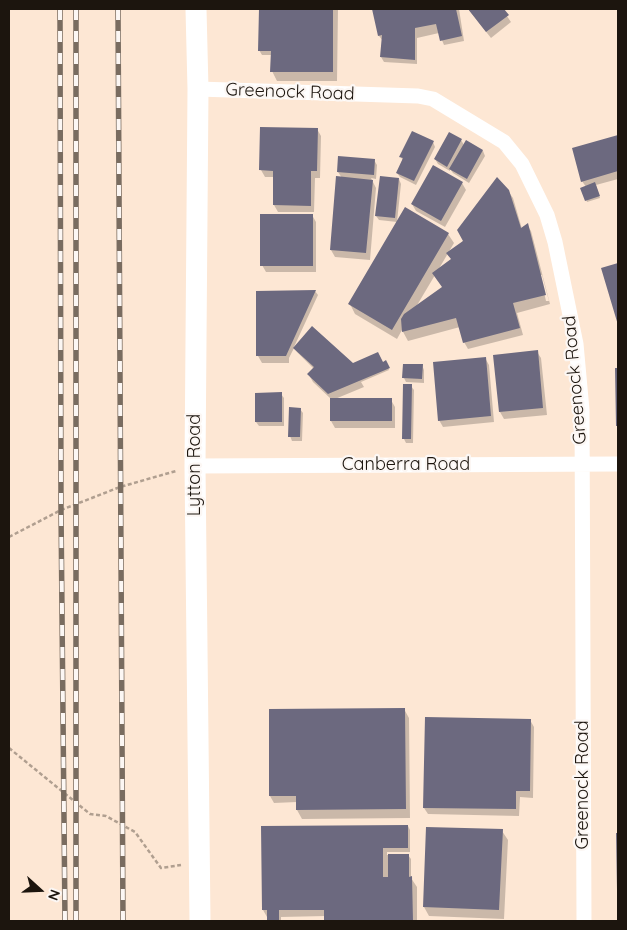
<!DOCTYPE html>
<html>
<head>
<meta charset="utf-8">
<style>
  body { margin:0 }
  #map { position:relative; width:627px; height:930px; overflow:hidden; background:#fde7d4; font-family:Quicksand,sans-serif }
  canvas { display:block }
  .frame { position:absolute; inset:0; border:10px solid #1c150e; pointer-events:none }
  .north { position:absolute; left:15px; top:865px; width:50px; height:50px; -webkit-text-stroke:4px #fcf7f4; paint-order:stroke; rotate:110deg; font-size:14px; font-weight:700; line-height:20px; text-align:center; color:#1c150e }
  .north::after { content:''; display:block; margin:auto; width:18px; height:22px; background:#1c150e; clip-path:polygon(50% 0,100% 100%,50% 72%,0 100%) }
</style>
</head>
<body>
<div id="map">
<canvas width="627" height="930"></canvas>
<div class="frame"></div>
<div class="north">N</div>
</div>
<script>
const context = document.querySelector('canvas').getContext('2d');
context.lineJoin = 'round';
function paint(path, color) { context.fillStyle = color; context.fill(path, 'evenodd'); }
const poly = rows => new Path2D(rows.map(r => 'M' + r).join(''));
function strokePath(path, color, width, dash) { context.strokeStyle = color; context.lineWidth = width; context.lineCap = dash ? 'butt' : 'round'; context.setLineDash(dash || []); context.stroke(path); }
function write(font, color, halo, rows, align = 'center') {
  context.font = font + ' Quicksand,sans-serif'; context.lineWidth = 4.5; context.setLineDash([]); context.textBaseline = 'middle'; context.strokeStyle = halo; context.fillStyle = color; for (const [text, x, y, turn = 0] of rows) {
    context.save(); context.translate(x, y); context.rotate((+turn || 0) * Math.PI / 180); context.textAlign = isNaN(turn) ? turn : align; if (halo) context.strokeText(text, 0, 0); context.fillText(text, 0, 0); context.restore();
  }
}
const shadow = poly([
  [260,9,338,9,337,81,277,81,272,71,272,55,262,55,259,50],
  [374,9,459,9,464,41,444,45,439,33,417,38,417,64,384,62,381,57,383,41,379,36],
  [468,9,502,9,511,22,491,38],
  [317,129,321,136,320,178,315,178,314,212,278,212,274,205,274,177,265,177,261,170],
  [450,134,461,140,464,145,467,142,483,151,485,156,469,183,453,173,450,169,450,171,438,164,435,159],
  [618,136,618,179,596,185,600,198,587,202,582,189,586,187,582,181,573,149],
  [433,142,435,147,416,185,400,177,397,173,403,161,401,157],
  [374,160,377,165,376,179,371,178,376,188,370,260,335,257,331,250,342,178,338,172],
  [399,179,401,184,397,222,379,220,376,216],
  [462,183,466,190,445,227,416,211,412,204],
  [508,191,513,198,522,229,527,225,531,231,550,304,517,313,523,335,468,349,464,342,460,327,408,341,402,330,397,339,355,314,350,304,448,234,454,243,437,272,452,260,462,242],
  [435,275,444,287,416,307],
  [540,275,542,275,549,301,546,301],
  [312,215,316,222,316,272,266,272,262,265],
  [618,265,618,323,603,269],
  [315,291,318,295,294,347,353,364,386,362,389,370,361,382,364,387,335,399,391,400,395,407,395,428,335,428,331,421,331,399,313,382,309,375,314,369,297,352,294,348,289,358,289,363,262,363,258,356,257,292],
  [537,352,541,358,547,415,504,419,500,412,494,356],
  [485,358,489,365,494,422,443,427,439,420],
  [422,365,424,370,424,383,406,382,404,378],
  [617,369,618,369,618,427,618,426],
  [411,386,414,390,413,443,406,443,404,439],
  [281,394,284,398,284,426,259,426,256,422],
  [300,409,303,413,302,441,292,441,290,436],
  [404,709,409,718,410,818,302,819,297,810,297,802,274,803,270,796],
  [530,720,534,727,533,798,520,797,519,816,428,814,424,808],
  [408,826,410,830,410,852,387,852,387,855,408,855,411,859,411,878,417,887,417,921,326,921,326,916,281,917,281,921,269,921,269,917,267,917,263,910],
  [502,831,508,840,504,919,429,916,424,907],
  [617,834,618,834,618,921]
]);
const building = poly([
  [259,9,333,9,333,72,270,72,271,51,258,51],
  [372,9,456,9,462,36,440,41,436,24,415,28,415,60,380,57,382,35,378,36],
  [468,9,504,9,509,15,486,32],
  [260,127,318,128,317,171,311,171,311,206,273,205,273,171,259,170],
  [412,131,434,141,414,181,396,173,403,158,399,157],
  [449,132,462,139,447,167,434,159],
  [618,135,618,171,581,182,572,148],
  [466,140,483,150,467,179,449,169],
  [338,156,375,159,374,175,337,172],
  [433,165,463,182,441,221,411,204],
  [336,176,373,180,366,253,330,250],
  [380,176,399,178,395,218,375,216],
  [497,177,509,190,521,228,528,223,546,295,513,303,520,328,463,343,456,318,402,332,401,319,404,314,442,287,432,273,451,259,446,253,463,241,457,230],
  [595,182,600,196,585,201,580,188],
  [405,207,449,233,392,330,348,304],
  [260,214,313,214,313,266,260,266],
  [618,263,618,325,601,268],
  [316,290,286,356,256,356,256,291],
  [312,326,353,363,378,352,383,362,386,360,390,368,328,394,307,374,314,367,293,348],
  [538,350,543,408,499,412,493,355],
  [486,357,491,416,438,421,433,362],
  [403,364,423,364,422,379,402,378],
  [615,368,618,368,618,426,616,426],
  [403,384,412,384,411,439,402,439],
  [282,392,282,422,255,422,255,393],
  [330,398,392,398,392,421,330,421],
  [289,407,301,408,300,437,288,437],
  [405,708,406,809,296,810,296,796,269,796,269,709],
  [425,717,531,719,530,791,516,791,516,809,423,808],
  [408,825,408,848,383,848,383,877,388,877,388,854,409,854,409,877,412,876,413,921,324,921,324,910,279,910,279,921,267,921,267,910,262,910,261,826],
  [426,827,503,829,499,910,423,907],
  [616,833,618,833,618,890,617,890]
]);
const path = poly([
  [9,537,61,510,120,487,176,471],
  [9,748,90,814,106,816,135,832,161,868,181,865]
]);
const street = poly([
  [198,89,418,96,433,99,504,142,522,164,547,215,555,242,576,344,582,410,584,921],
  [195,466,618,464]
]);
const secondary = poly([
  [196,9,198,89,195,466,200,921]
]);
const rail = poly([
  [60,9,61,510,65,921],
  [76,9,76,921],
  [118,9,123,921]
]);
const streetNames = [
  ["Greenock Road",290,92,2],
  ["Greenock Road",575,380,-95],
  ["Lytton Road",195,465,-90],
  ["Canberra Road",406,465],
  ["Greenock Road",583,785,-90]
];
paint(shadow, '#0003');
paint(building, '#6c697f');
strokePath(path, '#b09f90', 2.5, [4, 2.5]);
strokePath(street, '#fff', 15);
strokePath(secondary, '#fff', 21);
strokePath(rail, '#796c60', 5.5);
strokePath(rail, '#fcf7f4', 4, [11]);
write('18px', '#1c150e', '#fcf7f4', streetNames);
</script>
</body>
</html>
